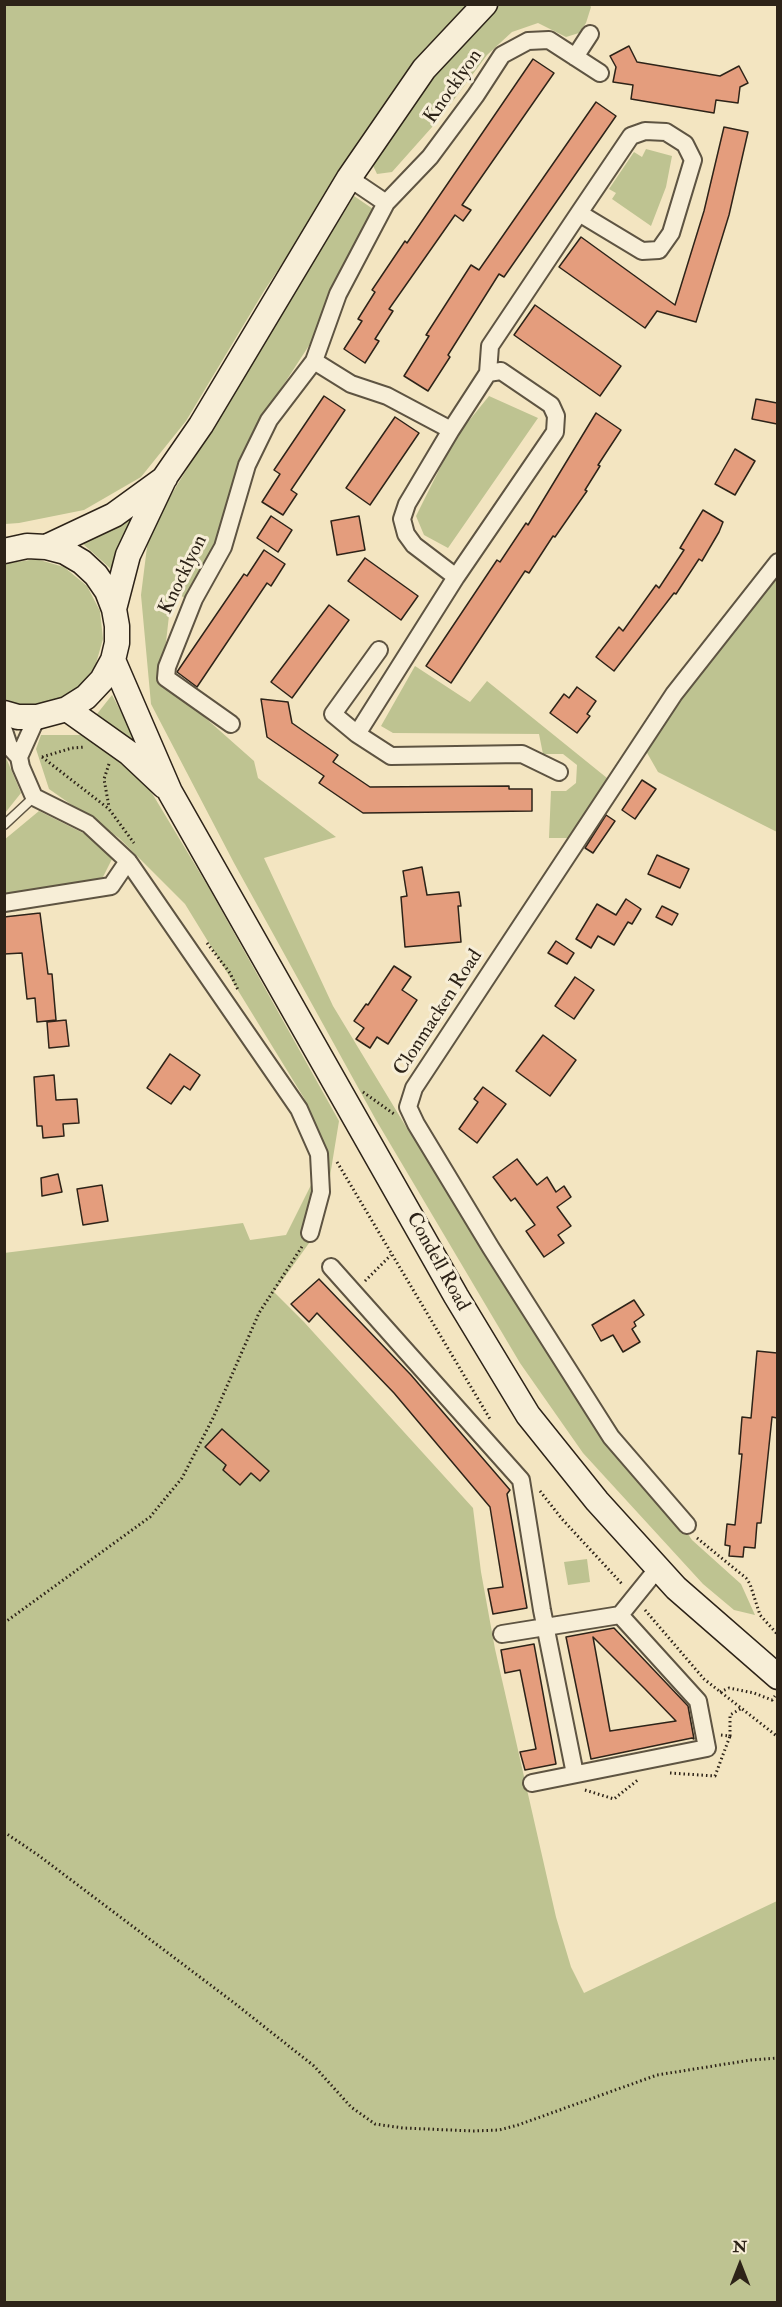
<!DOCTYPE html>
<html>
<head>
<meta charset="utf-8">
<style>
  body { margin:0 }
  #map { position:relative; width:782px; height:2307px; overflow:hidden; background:#f3e5c1; font-family:"IM FELL Double Pica",serif }
  canvas { display:block }
  .frame { position:absolute; inset:0; border:6px solid #2d2318; pointer-events:none }
  .north { position:absolute; left:710px; top:2235px; width:60px; height:60px; -webkit-text-stroke:4px #f7eed7; paint-order:stroke; rotate:0deg; font-size:16px; font-weight:700; line-height:24px; text-align:center; color:#2d2318 }
  .north::after { content:''; display:block; margin:auto; width:21px; height:27px; background:#2d2318; clip-path:polygon(50% 0,100% 100%,50% 72%,0 100%) }
</style>
</head>
<body>
<div id="map">
<canvas width="782" height="2307"></canvas>
<div class="frame"></div>
<div class="north">N</div>
</div>
<script>
const context = document.querySelector('canvas').getContext('2d');
context.lineJoin = 'round';
function paint(path, color) { context.fillStyle = color; context.fill(path, 'evenodd'); }
const poly = rows => new Path2D(rows.map(r => 'M' + r).join(''));
function strokePath(path, color, width, dash) { context.strokeStyle = color; context.lineWidth = width; context.lineCap = dash ? 'butt' : 'round'; context.setLineDash(dash || []); context.stroke(path); }
function write(font, color, halo, rows, align = 'center') {
  context.font = font + ' "IM FELL Double Pica",serif'; context.lineWidth = 6; context.setLineDash([]); context.textBaseline = 'middle'; context.strokeStyle = halo; context.fillStyle = color; for (const [text, x, y, turn = 0] of rows) {
    context.save(); context.translate(x, y); context.rotate((+turn || 0) * Math.PI / 180); context.textAlign = isNaN(turn) ? turn : align; if (halo) context.strokeText(text, 0, 0); context.fillText(text, 0, 0); context.restore();
  }
}
const green = poly([
  [589,4,591,7,586,23,579,33,566,37,538,23,512,32,487,55,441,117,392,172,377,174,368,155,479,19,497,5],
  [4,5,470,5,426,47,264,291,186,421,141,477,84,510,19,523,5,524],
  [646,149,672,156,666,187,651,226,612,199,616,193,609,189,634,152,642,157],
  [354,196,373,209,325,303,312,341,269,407,234,478,217,544,187,600,172,589,166,642,158,676,254,761,258,778,336,837,264,858,333,1006,408,1130,544,1319,692,1540,741,1584,755,1615,734,1610,703,1584,583,1453,520,1363,376,1120,234,863,151,704,141,595,149,531],
  [489,396,538,418,448,548,424,535,416,516,455,438],
  [147,504,123,541,111,569,83,544],
  [36,559,64,567,87,586,100,611,103,639,95,667,77,689,52,703,23,706,5,701,4,564],
  [777,573,777,832,658,772,646,751,714,651],
  [415,666,470,702,487,681,607,778,572,838,549,838,551,791,566,791,576,783,577,765,563,754,543,754,539,734,393,733,381,726],
  [112,695,142,751,93,719],
  [41,735,89,735,132,760,209,888,339,1121,322,1225,274,1292,304,1322,473,1508,481,1572,495,1649,556,1917,571,1967,584,1993,777,1901,777,2302,5,2302,4,1253,243,1223,250,1240,286,1235,324,1159,304,1098,185,904,119,838,49,789,36,749],
  [4,753,21,793,5,813,4,813],
  [39,811,95,839,112,859,103,877,69,887,5,896,4,840],
  [587,1559,590,1582,568,1585,564,1562]
]);
const building = poly([
  [629,46,637,62,720,76,739,66,748,83,740,87,738,103,716,100,714,113,631,99,633,85,613,82,616,67,610,56,629,46],
  [533,59,554,73,462,205,471,210,463,221,455,215,389,309,393,311,375,339,379,341,365,363,344,349,362,321,358,319,375,292,372,290,405,241,407,243,533,59],
  [596,102,616,116,504,277,499,274,448,355,450,357,428,391,404,376,429,336,426,335,471,265,479,270,596,102],
  [724,127,748,132,729,215,696,322,657,311,645,328,559,267,581,237,675,305,704,211,724,127],
  [535,305,621,366,600,396,514,335,535,305],
  [324,396,345,410,291,490,297,494,283,515,262,502,280,474,274,470,324,396],
  [756,399,777,403,777,424,752,419,756,399],
  [596,413,621,430,598,465,600,466,585,490,587,491,580,501,555,537,553,536,529,573,525,571,451,683,426,666,497,560,500,562,526,523,528,525,596,413],
  [395,417,419,433,370,505,346,488,395,417],
  [735,449,755,461,735,495,715,484,735,449],
  [703,510,723,522,719,532,702,561,699,559,676,594,674,593,614,671,596,657,619,627,623,631,656,585,659,588,684,550,680,548,703,510],
  [271,516,292,530,278,552,257,538,271,516],
  [359,516,365,550,337,555,331,521,359,516],
  [264,550,285,564,271,586,267,583,197,687,177,672,244,574,247,576,264,550],
  [365,558,418,596,401,620,348,581,365,558],
  [329,605,349,620,292,698,271,682,329,605],
  [577,687,596,701,587,714,590,716,577,733,550,713,564,694,569,698,577,687],
  [261,699,288,702,292,723,338,755,333,762,370,787,509,786,509,789,532,789,532,811,363,813,319,783,324,776,267,737,261,699],
  [642,780,656,789,635,819,622,810,642,780],
  [606,815,615,821,593,853,585,848,606,815],
  [657,855,689,869,680,888,648,874,657,855],
  [422,867,427,895,459,892,461,906,458,906,461,942,405,947,401,897,407,896,403,871,422,867],
  [626,899,641,909,632,924,628,922,614,945,598,936,591,948,576,939,597,904,616,915,626,899],
  [662,906,678,914,672,925,656,917,662,906],
  [40,913,48,974,52,974,56,1020,37,1022,35,998,27,999,22,953,4,954,4,917,40,913],
  [556,941,574,953,567,964,548,953,556,941],
  [394,966,411,977,402,990,417,1000,388,1044,377,1037,370,1048,356,1039,364,1028,354,1021,366,1004,368,1005,394,966],
  [575,977,594,990,574,1019,555,1006,575,977],
  [66,1020,69,1046,49,1048,47,1022,66,1020],
  [543,1035,576,1060,550,1096,516,1071,543,1035],
  [170,1054,200,1075,190,1090,184,1086,171,1104,147,1088,170,1054],
  [54,1075,56,1100,77,1099,79,1123,63,1124,64,1136,43,1138,42,1126,37,1126,34,1077,54,1075],
  [483,1087,506,1104,477,1143,459,1129,478,1102,474,1099,483,1087],
  [517,1159,537,1185,547,1177,556,1192,564,1186,571,1197,557,1207,571,1226,558,1235,564,1243,544,1257,526,1231,535,1225,515,1198,511,1201,493,1177,517,1159],
  [58,1174,62,1192,42,1196,41,1178,58,1174],
  [102,1185,108,1221,83,1225,77,1189,102,1185],
  [319,1279,411,1375,510,1490,507,1494,527,1608,493,1614,488,1589,503,1587,490,1507,394,1393,317,1313,309,1322,291,1304,319,1279],
  [634,1300,644,1315,634,1322,636,1326,632,1329,640,1342,623,1352,613,1335,601,1341,592,1325,634,1300],
  [757,1351,777,1353,777,1418,772,1417,761,1523,757,1523,755,1548,744,1547,743,1557,729,1556,730,1546,725,1545,727,1524,735,1525,742,1454,739,1454,742,1417,751,1418,757,1351],
  [222,1429,269,1471,260,1481,251,1473,240,1485,223,1470,226,1465,205,1447,222,1429],
  [614,1628,688,1706,694,1739,692,1738,591,1759,566,1637,614,1628],
  [593,1637,645,1689,676,1721,610,1731,593,1637],
  [534,1644,556,1764,525,1770,520,1752,536,1749,520,1670,505,1673,501,1650,534,1644]
]);
const path = poly([
  [42,757,109,809,134,843],
  [42,757,72,748,85,747],
  [109,764,104,779,109,807],
  [207,943,230,973,238,990],
  [363,1092,394,1114],
  [337,1162,490,1419],
  [365,1281,391,1255],
  [540,1491,562,1519,623,1585],
  [697,1538,746,1578,750,1584,760,1615,778,1635],
  [645,1610,704,1679,778,1737],
  [4,1623,150,1517,182,1478,213,1418,259,1313,303,1245],
  [720,1692,729,1688,754,1693,772,1700,775,1696],
  [721,1735,730,1736,730,1715,742,1708],
  [670,1773,715,1776,730,1736],
  [585,1790,614,1799,639,1779],
  [4,1832,38,1855,233,2002,314,2066,351,2107,375,2124,403,2128,474,2131,499,2130,518,2125,657,2075,751,2060,778,2058]
]);
const lane = poly([
  [4,825,34,797]
]);
const street = poly([
  [575,57,590,34],
  [386,203,430,157,476,95,502,55,528,41,549,40,600,73],
  [314,361,351,384,387,396,451,430,488,373,501,371,551,405,556,416,555,432,456,577,357,734],
  [488,373,490,346,579,213,631,136,645,131,666,132,685,144,693,160,671,233,659,250,642,251,579,213],
  [451,430,407,504,402,519,406,534,414,545,456,577],
  [379,650,333,714,357,734,391,756,522,754,559,772],
  [231,724,166,678,167,667,194,599,223,547,247,465,269,420,314,361,338,294,386,203,349,178],
  [4,731,9,746,19,757,21,767,34,797,88,824,128,861,299,1109,319,1154,321,1192,310,1233],
  [19,757,37,717],
  [4,903,111,886,128,861],
  [331,1267,521,1480,542,1610,575,1774],
  [687,1525,611,1437,491,1248,416,1124,408,1107,414,1088,674,694,778,562],
  [620,1615,658,1568],
  [502,1634,620,1615,698,1701,707,1748,532,1783]
]);
const secondary = poly([
  [46,547,114,515,165,478],
  [4,551,27,546,46,547,65,552,82,562,96,575,107,591,114,609,117,626,117,643,113,660,102,680,86,697,67,709,37,717,18,717,4,713],
  [114,609,128,555,165,477,201,425,349,178,424,69,485,4],
  [113,660,170,792,456,1296,528,1415,597,1501,676,1588,778,1677],
  [67,709,129,753,164,786]
]);
const streetNames = [
  ["Knocklyon",454,87,-55],
  ["Knocklyon",184,575,-64],
  ["Clonmacken Road",439,1013,-57],
  ["Condell Road",437,1262,61]
];
paint(green, '#bec391');
paint(building, '#e49d7d');
strokePath(building, '#2d2318', 1.5);
strokePath(lane, '#5e5442', 11);
strokePath(street, '#5e5442', 20);
strokePath(secondary, '#2d2318', 27);
strokePath(path, '#2d2318', 3, [1.5, 3]);
strokePath(lane, '#f7eed7', 8);
strokePath(street, '#f7eed7', 16);
strokePath(secondary, '#f7eed7', 24);
write('20px', '#2d2318', '#f7eed7', streetNames);
</script>
</body>
</html>
